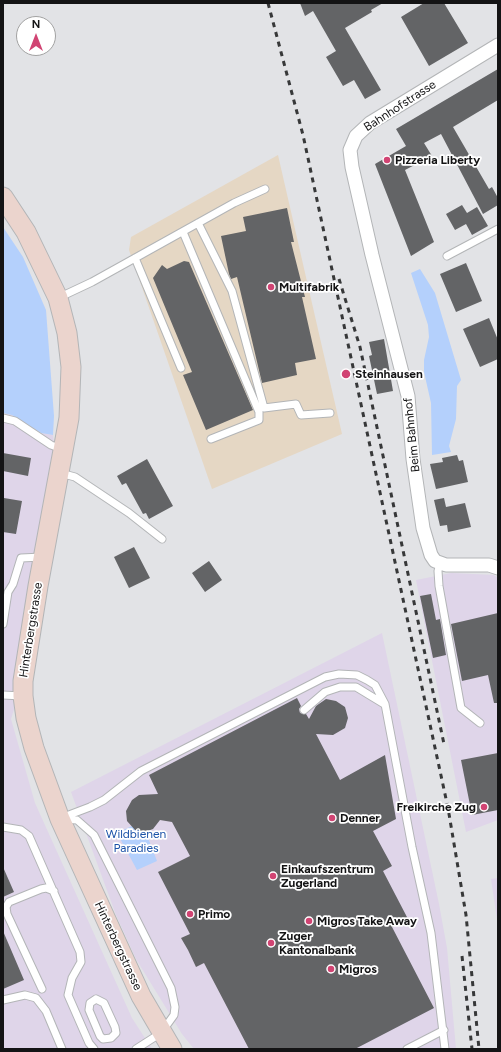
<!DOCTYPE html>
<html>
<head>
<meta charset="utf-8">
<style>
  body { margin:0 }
  #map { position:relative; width:501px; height:1052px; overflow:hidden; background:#e2e3e6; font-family:Figtree,sans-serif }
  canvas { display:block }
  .frame { position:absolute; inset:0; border:4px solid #141415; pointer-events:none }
  .north { position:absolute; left:16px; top:16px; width:40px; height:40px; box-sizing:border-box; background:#fff; border:1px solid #a1a1a1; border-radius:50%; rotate:0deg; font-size:11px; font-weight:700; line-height:16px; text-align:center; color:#141415 }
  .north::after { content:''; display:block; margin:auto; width:14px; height:18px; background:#d14473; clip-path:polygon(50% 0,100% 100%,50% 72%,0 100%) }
</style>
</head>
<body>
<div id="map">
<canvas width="501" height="1052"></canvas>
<div class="frame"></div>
<div class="north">N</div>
</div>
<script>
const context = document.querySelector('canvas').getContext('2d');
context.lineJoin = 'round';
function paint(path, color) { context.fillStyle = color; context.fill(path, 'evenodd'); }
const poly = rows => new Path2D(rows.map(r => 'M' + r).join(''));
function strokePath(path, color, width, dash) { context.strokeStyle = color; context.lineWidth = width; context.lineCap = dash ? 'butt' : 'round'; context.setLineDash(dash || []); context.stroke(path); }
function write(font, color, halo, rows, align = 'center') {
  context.font = font + ' Figtree,sans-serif'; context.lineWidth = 3.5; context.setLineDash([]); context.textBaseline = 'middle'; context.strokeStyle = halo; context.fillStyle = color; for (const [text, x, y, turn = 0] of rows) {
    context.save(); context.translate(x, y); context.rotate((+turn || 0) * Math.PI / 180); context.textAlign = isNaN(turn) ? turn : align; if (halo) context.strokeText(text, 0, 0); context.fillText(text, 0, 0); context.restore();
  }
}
const commercial = poly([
  [3,413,12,415,41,433,53,435,55,457,23,681,11,719,35,803,132,1018,152,1049,3,1049],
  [451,573,494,575,498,578,498,820,466,832,416,580],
  [382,633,439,904,447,948,456,1049,194,1049,182,1034,136,959,116,915,71,792],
  [498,878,498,926,491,879]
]);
const industrial = poly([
  [278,155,342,434,212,489,129,250,131,237]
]);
const green = poly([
  [3,227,23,257,46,310,54,416,53,435,41,433,12,415,3,413],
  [420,269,435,293,461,380,457,386,456,419,449,446,451,452,432,455,431,403,424,372,424,360,429,337,428,325,411,273],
  [132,826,145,830,157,861,137,870,117,833]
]);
const building = poly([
  [300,3,383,3,371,10,372,12,345,28,381,90,365,99,354,80,343,86,326,57,336,51,313,11,305,16],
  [424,3,444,3,468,43,429,66,401,17],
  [498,69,498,100,453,127,489,189,492,187,498,198,498,205,483,214,441,134,424,143,432,156,405,170,434,242,411,256,375,164,406,146,396,129],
  [462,205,467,213,477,207,488,226,472,235,466,224,455,230,446,214],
  [287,208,294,242,291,242,305,297,302,297,316,359,295,363,297,375,262,383,237,277,231,279,229,274,221,236,246,231,243,217],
  [184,261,189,262,253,410,206,430,183,375,192,372,153,278,162,265,167,269],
  [466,263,482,301,456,312,440,274],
  [489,318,498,340,498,359,480,367,463,329],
  [384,339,393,391,377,394,369,356,372,355,369,342],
  [3,453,31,458,28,476,3,471],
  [457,455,459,461,463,460,468,482,436,489,430,464,443,462,442,458],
  [147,459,173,506,149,519,146,513,143,514,126,483,122,485,117,476],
  [4,498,22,501,16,534,3,532],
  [444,498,446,507,465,503,471,527,448,532,447,525,440,526,434,500],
  [134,547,150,578,129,588,114,557],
  [209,561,222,580,205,592,192,573],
  [431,594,436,620,440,619,446,655,433,658,420,596],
  [498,613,498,703,494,703,488,675,462,681,451,624],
  [297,698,301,706,299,709,300,713,306,714,309,719,316,706,326,699,336,701,345,707,348,718,345,728,333,735,316,734,340,780,385,755,396,819,373,831,392,866,383,871,408,919,392,927,434,1008,355,1049,249,1049,204,963,196,967,188,950,181,938,190,934,158,872,190,856,172,822,160,820,153,829,145,832,135,830,127,821,126,811,132,800,139,795,158,794,149,775],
  [498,753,498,810,472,815,461,760],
  [3,867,14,892,3,897],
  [3,931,24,980,3,989]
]);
const lane = poly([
  [198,223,232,291,264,408,296,404,301,415,330,413],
  [183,232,259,412,259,420,211,439],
  [447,256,498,229],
  [135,258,181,368],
  [58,298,92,282,234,203,265,189],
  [3,418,15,421,51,445,62,449],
  [60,473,75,477,129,513,162,539],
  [440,563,438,571,439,586,461,708,480,723],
  [3,624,8,592,13,584,21,558,42,557],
  [3,695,22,696],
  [304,710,325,692,340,687,356,687,384,704],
  [61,818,90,807,104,800,141,771,325,677,339,674,357,675,367,680,375,685,385,704,412,847,431,933,445,1049],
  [64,819,77,820,94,835,171,988,175,1007,174,1015,161,1033,136,1049],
  [3,827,21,830,29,836,80,952,81,962,72,978,68,995,89,1043,94,1049],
  [42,989,7,914,6,907,9,902,41,889,46,888,54,891],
  [96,999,104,1003,115,1027,116,1033,111,1038,103,1039,100,1036,89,1010,90,1003,96,999],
  [3,1000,25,995,36,998,46,1011,62,1049],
  [407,1049,444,1030]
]);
const street = poly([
  [498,45,370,123,356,136,350,150,352,167,372,255,408,396,413,459,423,528,431,555,435,561,446,565,489,565,498,568]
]);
const secondary = poly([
  [3,197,26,232,58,298,67,333,71,367,69,418,38,586,23,681,23,696,26,718,34,748,60,819,141,996,172,1049]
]);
const rail = poly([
  [268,3,303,135,448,808,466,915,479,1049],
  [339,279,360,347,444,744],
  [462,956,472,1049]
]);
const markers = [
  [387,160,4,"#d14473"],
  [271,287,4,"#d14473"],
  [346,374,5,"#d14473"],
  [484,807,4,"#d14473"],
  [332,818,4,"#d14473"],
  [273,876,4,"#d14473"],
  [190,914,4,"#d14473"],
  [309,921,4,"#d14473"],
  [271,943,4,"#d14473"],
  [331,969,4,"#d14473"]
];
const streetNames = [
  ["Bahnhofstrasse",400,106,-33],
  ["Beim Bahnhof",412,435,-96],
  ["Hinterbergstrasse",31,630,-81],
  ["Hinterbergstrasse",118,946,65]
];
const poiNames = [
  ["Pizzeria Liberty",395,160],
  ["Multifabrik",279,287],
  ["Steinhausen",355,374],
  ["Freikirche Zug",476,807,"right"],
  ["Denner",340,818],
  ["Einkaufszentrum",281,869],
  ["Zugerland",281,883],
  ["Primo",198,914],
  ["Migros Take Away",317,921],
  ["Zuger",279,936],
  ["Kantonalbank",279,950],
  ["Migros",339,969]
];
const parkNames = [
  ["Wildbienen",136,834],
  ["Paradies",136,848]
];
paint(commercial, '#dfd5e9');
paint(industrial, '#e5d7c4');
paint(green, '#b4d0fc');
paint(building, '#636466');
strokePath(lane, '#b3b5b7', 9);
strokePath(street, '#b3b5b7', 15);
strokePath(secondary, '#b3b5b7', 21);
strokePath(lane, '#fff', 7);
strokePath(street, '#fff', 13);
strokePath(secondary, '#ebd4cd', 19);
strokePath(rail, '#373839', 3, [5, 5]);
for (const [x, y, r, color] of markers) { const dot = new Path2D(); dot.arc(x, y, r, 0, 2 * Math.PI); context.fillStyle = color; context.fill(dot); strokePath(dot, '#fff', 1.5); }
write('12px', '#141415', '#fff', streetNames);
write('bold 12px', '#141415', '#fff', poiNames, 'left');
write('12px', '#1c53a8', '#fff', parkNames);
</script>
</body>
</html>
